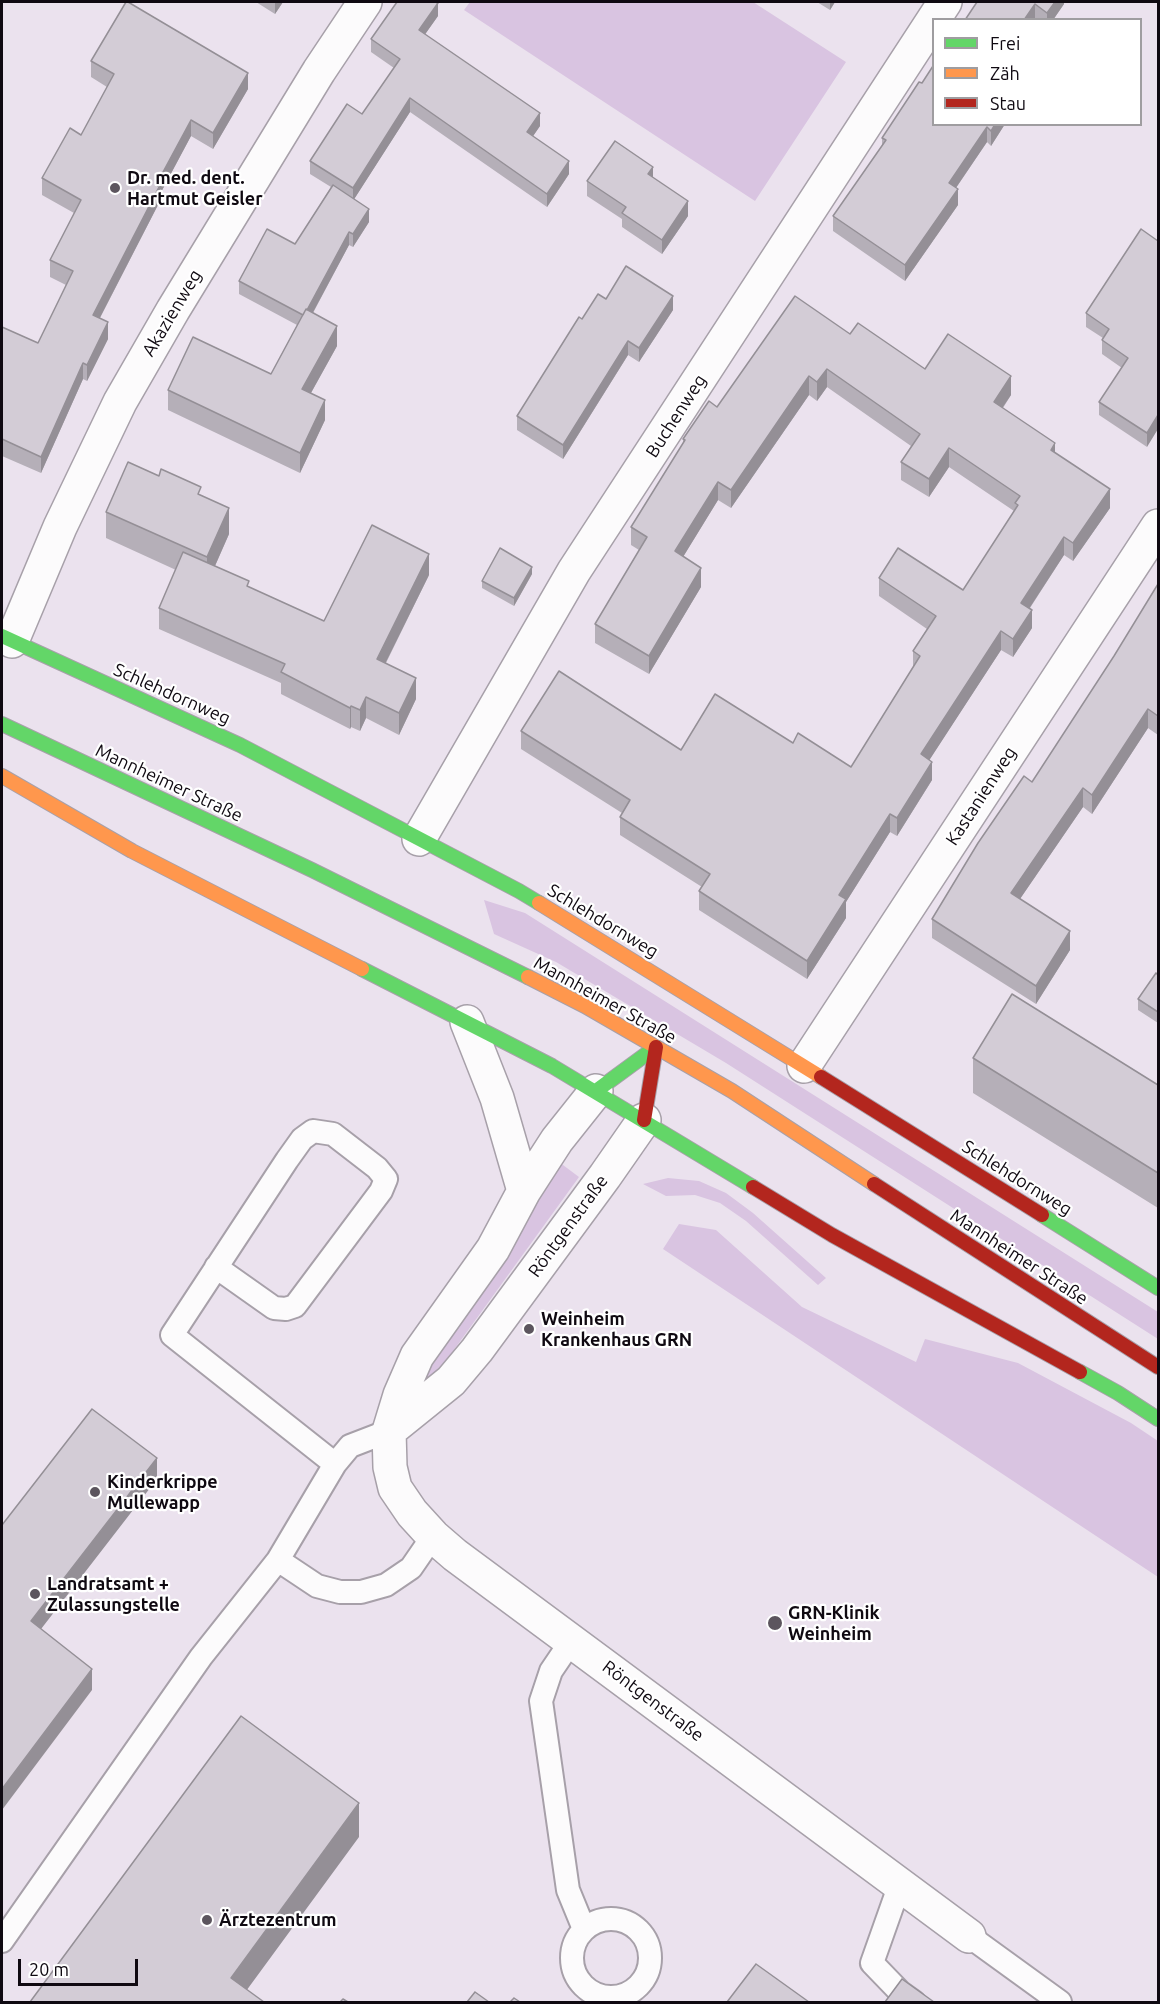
<!DOCTYPE html>
<html>
<head>
<meta charset="utf-8">
<style>
  body { margin:0 }
  #map { position:relative; width:1160px; height:2004px; overflow:hidden; background:#ebe2ee; font-family:Ubuntu,sans-serif }
  canvas { display:block }
  .frame { position:absolute; inset:0; border:3px solid #0f0911; pointer-events:none }
  .legend { position:absolute; left:932px; top:18px; width:210px; height:108px; box-sizing:border-box; background:#fff; border:2px solid #9f9da0; margin:0; padding:8px 10px; list-style:none; font-size:18px; color:#0f0911 }
  .legend li { display:flex; align-items:center; gap:12px; height:30px }
  .legend b { width:30px; border:2px solid #9f9da0 }
  .scale { position:absolute; left:18px; top:1959px; width:120px; height:27px; box-sizing:border-box; border:3px solid #0f0911; border-top:0; padding-left:8px; font-size:18px; line-height:21px; white-space:nowrap; color:#0f0911; -webkit-text-stroke:4px #fff; paint-order:stroke }
</style>
</head>
<body>
<div id="map">
<canvas width="1160" height="2004"></canvas>
<div class="frame"></div>
<ul class="legend">
<li><b style="height:8px;background:#63d668"></b>Frei</li>
<li><b style="height:8px;background:#ff974d"></b>Zäh</li>
<li><b style="height:8px;background:#b3261e"></b>Stau</li>
</ul>
<div class="scale">20 m</div>
</div>
<script>
const context = document.querySelector('canvas').getContext('2d');
context.lineJoin = 'round';
function paint(path, color) { context.fillStyle = color; context.fill(path, 'evenodd'); }
const poly = rows => new Path2D(rows.map(r => 'M' + r).join(''));
function strokePath(path, color, width, dash) { context.strokeStyle = color; context.lineWidth = width; context.lineCap = dash ? 'butt' : 'round'; context.setLineDash(dash || []); context.stroke(path); }
function write(font, color, halo, rows, align = 'center') {
  context.font = font + ' Ubuntu,sans-serif'; context.lineWidth = 4.5; context.setLineDash([]); context.textBaseline = 'middle'; context.strokeStyle = halo; context.fillStyle = color; for (const [text, x, y, turn = 0] of rows) {
    context.save(); context.translate(x, y); context.rotate((+turn || 0) * Math.PI / 180); context.textAlign = isNaN(turn) ? turn : align; if (halo) context.strokeText(text, 0, 0); context.fillText(text, 0, 0); context.restore();
  }
}
const green = poly([
  [470,2,753,2,846,62,755,201,464,10],
  [484,900,525,913,1158,1312,1158,1339,726,1063,556,962,494,934],
  [559,1162,579,1177,427,1387,416,1380,511,1252],
  [668,1178,699,1181,726,1193,753,1213,826,1278,818,1285,746,1221,720,1203,695,1195,666,1196,643,1184],
  [679,1224,716,1230,802,1307,916,1362,925,1339,1018,1363,1131,1423,1158,1441,1158,1577,663,1249]
]);
const lane = poly([
  [216,1267,274,1308,286,1309,295,1306,381,1191,386,1179,377,1168,333,1134,313,1131,302,1139,287,1160,172,1335,335,1464],
  [389,1431,350,1446,335,1464,278,1560,317,1586,340,1592,361,1592,386,1585,411,1568,433,1536],
  [572,1640,551,1671,541,1701,568,1890,584,1929],
  [900,1884,872,1963,900,1992,914,2002],
  '572 1958a39 39 0 1 1 78 0a39 39 0 1 1-78 0Z',
  [969,1936,1060,2002],
  [2,1941,201,1657,278,1560]
]);
const street = poly([
  [12,641,60,527,120,402,173,310,319,71,365,2],
  [419,839,574,571,945,2],
  [467,1022,497,1098,524,1191],
  [804,1066,1158,526],
  [596,1091,557,1140,524,1191,493,1249,417,1356,400,1395,389,1431,390,1467,395,1488,412,1513,433,1536,455,1555,969,1936],
  [389,1431,451,1381,477,1350,605,1176,644,1120]
]);
const fast = poly([
  [2,636,240,745,519,891,539,903],
  [2,724,312,870,528,977],
  [362,969,552,1066,753,1187],
  [596,1091,656,1047],
  [1042,1215,1158,1288],
  [1080,1372,1118,1393,1158,1419]
]);
const slow = poly([
  [2,776,132,851,362,969],
  [539,903,821,1077],
  [528,977,585,1006,732,1091,874,1184]
]);
const jam = poly([
  [821,1077,1042,1215],
  [644,1120,656,1047],
  [874,1184,1158,1367],
  [753,1187,832,1235,1080,1372]
]);
const wall = poly([
  [256,2,283,2,275,14],
  [817,2,835,2,830,10],
  [977,2,1064,2,1064,4,1053,20,965,20],
  [438,16,425,34,540,126,533,136,569,174,547,207,410,112,354,199,369,222,353,247,349,245,313,313,337,346,311,393,325,420,300,473,168,410,168,390,271,374,297,325,239,294,239,281,295,244,331,187,310,174,310,161,362,114,394,68,371,52,371,39],
  [91,61,248,89,213,149,191,136,159,196,159,203,100,318,108,339,87,381,83,379,41,473,2,456,2,327,38,343,66,285,50,277,50,260,74,213,42,195,42,178,81,135,107,87,91,77],
  [1005,124,991,146,987,142,956,188,958,205,905,281,833,231,833,216,882,146,882,138],
  [653,177,688,216,662,254,622,227,622,219,587,196,587,181],
  [1158,241,1147,447,1099,415,1099,402,1122,368,1102,354,1102,340,1103,338,1086,327,1086,313],
  [606,299,673,310,639,362,628,355,563,459,517,430,517,416,582,319],
  [850,334,925,369,1011,395,1003,408,1055,453,1110,508,1073,561,1064,555,1030,608,1032,628,1013,657,1001,650,929,760,932,780,897,836,890,832,846,902,846,918,807,979,699,910,699,891,702,887,620,835,620,817,622,813,521,749,521,731,681,750,793,743,851,767,913,667,913,651,927,629,879,596,879,578,963,590,1014,511,949,467,929,497,901,480,901,462,911,446,827,387,817,401,809,395,731,508,718,500,683,557,701,587,649,674,595,643,595,624,639,550,631,545,631,527,683,443,683,439,717,407],
  [201,496,229,534,215,566,249,587,324,621,429,575,386,663,416,699,399,735,366,718,360,731,351,727,350,729,281,694,281,683,159,629,159,608,176,570,106,538,106,512],
  [532,574,514,606,482,588,482,581],
  [1158,584,1158,735,1148,728,1092,814,1083,807,1020,899,1070,950,1036,1004,932,938,932,919,1032,782,1114,656],
  [1158,975,1158,1023,1138,1010,1138,999],
  [973,1058,1158,1085,1158,1208,973,1093]
]);
const shadedWall = poly([
  [275,2,283,2,275,14],
  [830,2,835,2,830,10],
  [1055,2,1064,2,1064,4,1053,20,1047,20,1047,13],
  [438,3,438,16,419,43,419,30],
  [1035,4,1035,20,1024,20],
  [248,73,248,89,213,149,213,133],
  [410,98,410,112,353,201,353,188],
  [540,113,540,126,527,145,527,132],
  [191,120,191,136,159,196,159,203,93,331,93,315,156,185],
  [995,124,1005,124,991,146,991,131],
  [987,127,987,142,949,198,949,183],
  [569,161,569,174,547,207,547,194],
  [653,167,653,181,648,174],
  [958,189,958,205,905,281,905,265],
  [688,201,688,216,662,254,662,240],
  [369,209,369,222,353,247,353,234],
  [349,232,349,245,304,329,304,316],
  [673,296,673,310,639,362,639,348],
  [108,322,108,339,87,381,87,365],
  [337,326,337,346,302,409,302,389],
  [628,341,628,355,563,459,563,445],
  [83,363,83,379,41,473,41,457],
  [827,369,827,387,817,401,817,382],
  [809,376,809,395,731,508,731,490],
  [1011,376,1011,395,994,420,994,402],
  [325,400,325,420,300,473,300,453],
  [1158,415,1158,429,1147,447,1147,433],
  [1055,443,1055,461,1051,450],
  [949,448,949,467,929,497,929,479],
  [718,482,718,500,675,570,675,551],
  [1110,489,1110,508,1073,561,1073,543],
  [229,508,229,534,207,584,207,557],
  [1064,537,1064,555,1021,621,1021,603],
  [429,554,429,575,377,680,377,659],
  [532,567,532,574,514,606,514,598],
  [701,568,701,587,649,674,649,656],
  [1032,610,1032,628,1013,657,1013,639],
  [1001,631,1001,650,921,773,921,754],
  [416,678,416,699,399,735,399,713],
  [366,697,366,718,360,731,360,710],
  [351,706,351,727,350,729,350,708],
  [1148,709,1148,728,1092,814,1092,795],
  [932,762,932,780,897,836,897,818],
  [1083,788,1083,807,1011,912,1011,893],
  [890,814,890,832,846,902,846,918,807,979,807,961,839,895],
  [1070,931,1070,950,1036,1004,1036,986],
  [157,1458,157,1479,31,1642,31,1621],
  [92,1669,92,1690,2,1810,2,1789],
  [359,1803,359,1837,238,2002,231,1978]
]);
const building = poly([
  [126,2,128,2,248,73,213,133,191,120,156,185,159,187,93,315,108,322,87,365,83,363,41,457,2,439,2,327,38,343,73,271,50,260,81,200,42,178,70,128,81,135,114,74,91,61,126,2],
  [397,2,435,2,438,3,419,30,540,113,527,132,569,161,547,194,410,98,353,188,310,161,347,104,362,114,400,59,371,39,397,2],
  [977,2,1055,2,1047,13,1035,4,1024,20,965,20,977,2],
  [933,66,933,124,995,124,991,131,987,127,949,183,958,189,905,265,833,216,886,140,882,138,919,82,922,83,933,66],
  [615,141,653,167,648,174,688,201,662,240,622,213,626,207,587,181,615,141],
  [333,185,369,209,353,234,349,232,307,310,306,309,303,315,239,281,267,229,295,244,333,185],
  [1141,229,1158,241,1158,415,1147,433,1099,402,1128,358,1102,340,1109,329,1086,313,1141,229],
  [626,266,673,296,639,348,628,341,563,445,517,416,579,317,582,319,598,294,606,299,626,266],
  [795,296,850,334,858,323,925,369,948,334,1011,376,994,402,1055,443,1051,450,1110,489,1073,543,1064,537,1021,603,1032,610,1013,639,1001,631,921,754,932,762,897,818,890,814,839,895,846,899,807,961,699,891,710,874,620,817,630,800,521,731,559,671,681,750,715,694,793,743,798,733,851,767,920,656,913,651,936,616,879,578,898,548,963,590,1018,505,1015,503,1020,496,949,448,929,479,901,462,920,434,827,369,817,382,809,376,731,490,718,482,675,551,701,568,649,656,595,624,647,537,631,527,685,440,683,439,709,401,717,407,795,296],
  [306,309,337,326,302,389,325,400,300,453,168,390,193,337,271,374,306,309],
  [128,462,159,476,161,469,201,487,198,494,229,508,207,557,106,512,128,462],
  [372,525,429,554,377,659,416,678,399,713,366,697,360,710,351,706,350,708,281,672,285,664,159,608,183,552,249,581,247,586,324,621,372,525],
  [500,548,532,567,514,598,482,581,500,548],
  [1158,584,1158,716,1148,709,1092,795,1083,788,1011,893,1070,931,1036,986,932,919,978,843,1024,776,1032,782,1114,656,1158,584],
  [1156,973,1158,975,1158,1012,1138,999,1156,973],
  [1012,994,1158,1085,1158,1173,973,1058,1012,994],
  [92,1409,157,1458,31,1621,92,1669,2,1789,2,1525,92,1409],
  [241,1716,359,1803,231,1978,264,2002,30,2002,241,1716],
  [756,1964,809,2002,727,2002,756,1964],
  [902,1979,934,2002,885,2002,902,1979],
  [475,1992,489,2002,467,2002,475,1992],
  [514,1998,520,2002,510,2002,514,1998],
  [343,1999,348,2002,340,2002,343,1999]
]);
const markers = [
  [115,188,6,"#5c555e"],
  [529,1329,6,"#5c555e"],
  [95,1492,6,"#5c555e"],
  [35,1594,6,"#5c555e"],
  [775,1623,8,"#5c555e"],
  [207,1920,6,"#5c555e"]
];
const poiNames = [
  ["Dr. med. dent.",127,178],
  ["Hartmut Geisler",127,199],
  ["Weinheim",541,1319],
  ["Krankenhaus GRN",541,1340],
  ["Kinderkrippe",107,1482],
  ["Mullewapp",107,1503],
  ["Landratsamt +",47,1584],
  ["Zulassungstelle",47,1605],
  ["GRN-Klinik",788,1613],
  ["Weinheim",788,1634],
  ["Ärztezentrum",219,1920]
];
const streetNames = [
  ["Akazienweg",172,313,-59],
  ["Buchenweg",676,416,-57],
  ["Schlehdornweg",172,694,24],
  ["Mannheimer Straße",169,783,25],
  ["Kastanienweg",981,796,-57],
  ["Schlehdornweg",603,921,31],
  ["Mannheimer Straße",605,1000,29],
  ["Schlehdornweg",1017,1178,32],
  ["Röntgenstraße",568,1226,-54],
  ["Mannheimer Straße",1019,1257,33],
  ["Röntgenstraße",653,1701,37]
];
paint(green, '#d9c4e1');
strokePath(lane, '#a7a0a9', 26);
strokePath(street, '#a7a0a9', 36);
strokePath(fast, '#a7a0a9', 16);
strokePath(slow, '#a7a0a9', 16);
strokePath(jam, '#a7a0a9', 16);
strokePath(lane, '#fcfbfc', 22);
strokePath(street, '#fcfbfc', 33);
strokePath(fast, '#63d668', 14);
strokePath(slow, '#ff974d', 14);
strokePath(jam, '#b3261e', 14);
paint(wall, '#b5afb8');
paint(shadedWall, '#948f96');
paint(building, '#d3ccd6');
strokePath(building, '#948f96', 1.5);
for (const [x, y, r, color] of markers) { const dot = new Path2D(); dot.arc(x, y, r, 0, 2 * Math.PI); context.fillStyle = color; context.fill(dot); strokePath(dot, '#fff', 2); }
write('bold 18px', '#0f0911', '#fff', poiNames, 'left');
write('18px', '#0f0911', '#fff', streetNames);
</script>
</body>
</html>
